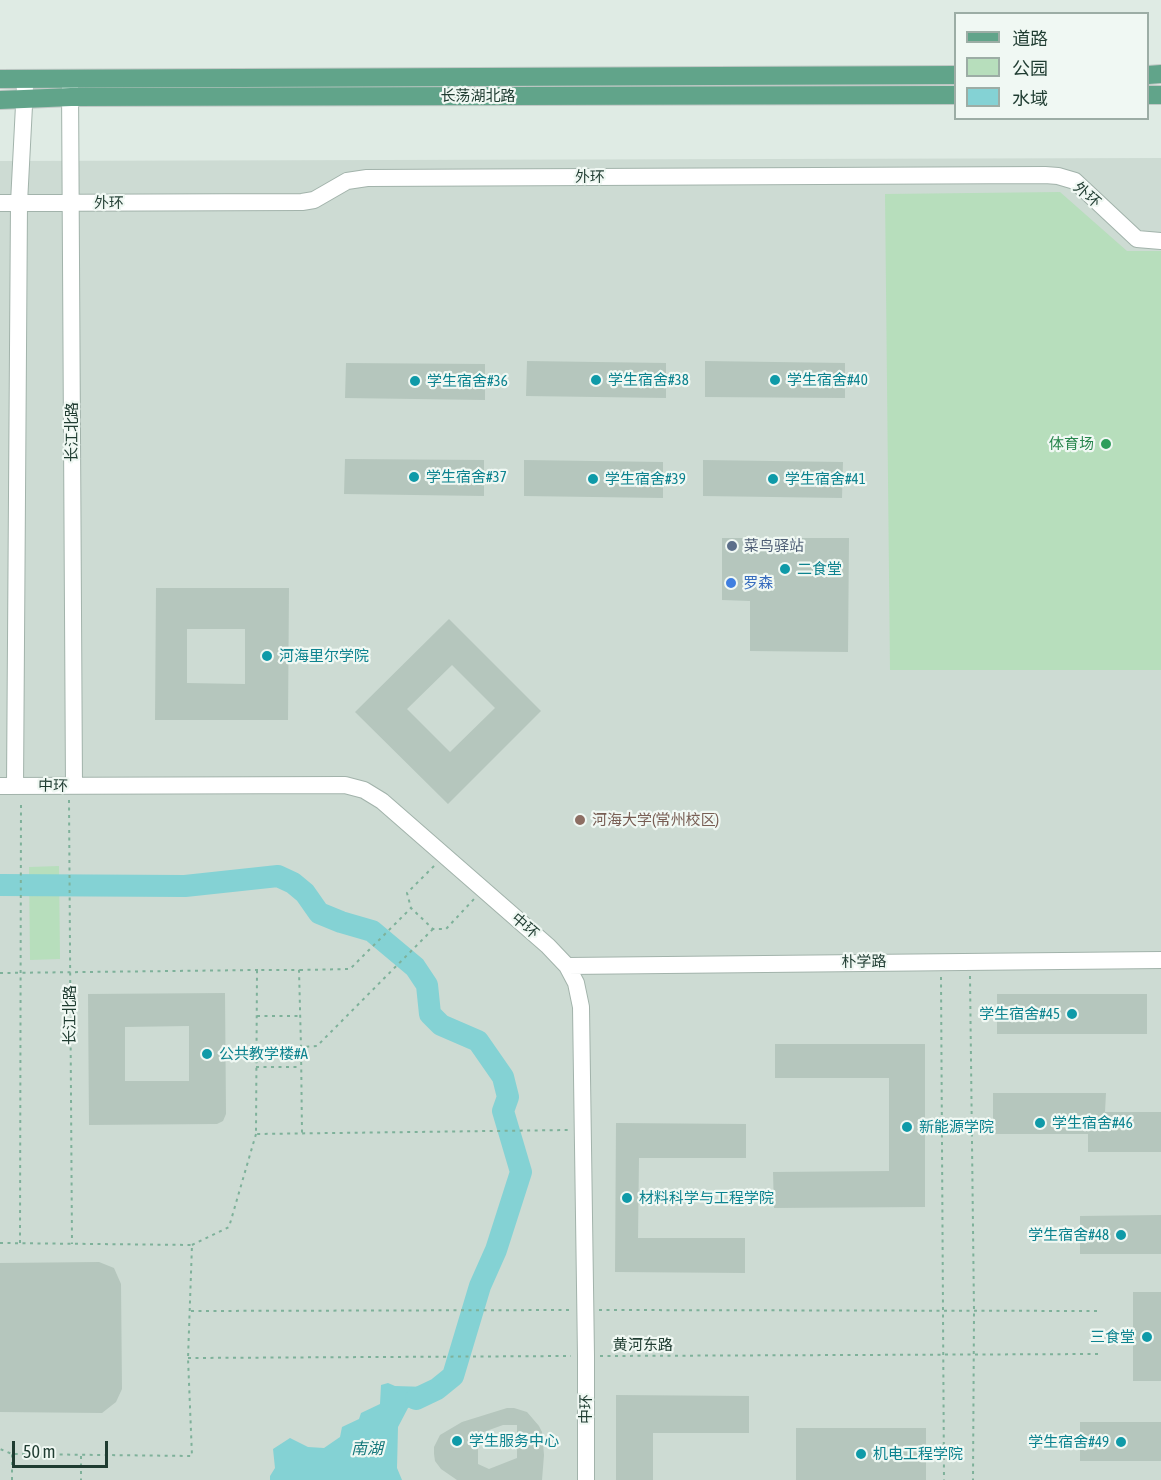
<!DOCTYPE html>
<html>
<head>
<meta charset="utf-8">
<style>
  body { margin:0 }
  #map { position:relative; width:1161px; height:1480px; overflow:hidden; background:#dfebe4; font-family:"Asap Condensed","Noto Sans SC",sans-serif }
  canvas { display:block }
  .legend { position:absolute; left:954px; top:12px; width:195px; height:108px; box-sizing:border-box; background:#f0f8f3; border:2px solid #9cada5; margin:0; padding:8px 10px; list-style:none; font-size:18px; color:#1f3c31 }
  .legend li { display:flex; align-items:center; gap:12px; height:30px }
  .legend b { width:30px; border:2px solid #9cada5 }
  .scale { position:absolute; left:12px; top:1441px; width:96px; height:27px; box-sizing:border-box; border:3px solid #1f3c31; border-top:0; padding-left:8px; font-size:18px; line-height:21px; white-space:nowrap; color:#1f3c31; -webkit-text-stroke:4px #f0f8f3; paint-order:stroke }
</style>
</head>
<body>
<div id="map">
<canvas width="1161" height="1480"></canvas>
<ul class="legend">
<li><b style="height:8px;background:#61a48a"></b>道路</li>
<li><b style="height:16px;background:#b7debc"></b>公园</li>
<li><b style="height:16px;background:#84d2d4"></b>水域</li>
</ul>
<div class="scale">50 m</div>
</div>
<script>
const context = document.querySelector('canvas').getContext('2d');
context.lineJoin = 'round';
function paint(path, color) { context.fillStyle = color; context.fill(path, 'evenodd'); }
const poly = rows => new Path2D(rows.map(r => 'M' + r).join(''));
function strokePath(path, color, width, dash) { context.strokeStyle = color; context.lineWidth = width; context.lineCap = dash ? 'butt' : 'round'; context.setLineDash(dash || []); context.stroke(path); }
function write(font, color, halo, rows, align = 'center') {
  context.font = font + ' "Asap Condensed","Noto Sans SC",sans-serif'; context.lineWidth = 4.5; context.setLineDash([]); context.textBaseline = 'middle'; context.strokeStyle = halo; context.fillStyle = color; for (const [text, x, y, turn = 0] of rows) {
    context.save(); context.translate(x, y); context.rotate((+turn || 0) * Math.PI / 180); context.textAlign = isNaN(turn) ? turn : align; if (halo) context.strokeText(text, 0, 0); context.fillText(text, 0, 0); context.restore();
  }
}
const built = poly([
  [1161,158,1161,1480,0,1480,0,161]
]);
const green = poly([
  [1060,192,1127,251,1161,251,1161,670,890,670,885,194],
  [59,866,60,959,30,960,29,867]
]);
const water = poly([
  [388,1383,395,1386,427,1387,430,1399,408,1408,398,1427,397,1468,402,1480,270,1480,270,1476,275,1468,273,1449,290,1438,308,1447,324,1448,340,1437,342,1427,359,1419,361,1413,380,1404,381,1385]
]);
const river = poly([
  [0,885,185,886,278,876,293,883,305,893,319,913,341,922,372,931,415,967,427,985,430,1014,441,1025,478,1041,503,1077,508,1097,503,1111,521,1172,496,1250,480,1286,453,1376,437,1389,416,1399]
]);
const building = poly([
  [527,361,666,363,666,398,526,396],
  [705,361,845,363,845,398,705,397],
  [346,363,485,364,485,400,345,398],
  [345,459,484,460,484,496,344,494],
  [524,460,663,462,663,498,524,496],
  [703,460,843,462,842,498,703,496],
  [722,538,849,538,848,652,750,651,750,601,722,600],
  [156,588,289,588,288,720,155,720],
  [187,629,245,629,245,684,187,683],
  [449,619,541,711,448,804,355,712],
  [452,665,495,708,450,752,407,709],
  [225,993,226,1114,223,1121,217,1124,89,1125,88,994],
  [189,1026,189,1081,125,1081,125,1027],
  [997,994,1147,994,1147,1034,997,1034],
  [775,1044,925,1044,925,1207,774,1208,773,1172,889,1171,889,1078,775,1078],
  [993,1093,1106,1093,1105,1112,1161,1112,1161,1152,1088,1152,1088,1134,993,1134],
  [616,1123,746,1124,746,1158,639,1158,638,1238,745,1238,745,1273,615,1272],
  [1161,1215,1161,1254,1080,1254,1080,1216],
  [99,1262,114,1268,121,1284,122,1389,116,1402,102,1413,0,1412,0,1263],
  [1133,1292,1161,1292,1161,1381,1133,1381],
  [616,1395,749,1396,749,1433,653,1433,653,1480,616,1480],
  [507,1408,514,1408,527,1412,539,1426,542,1432,544,1455,542,1480,457,1480,441,1469,435,1461,434,1454,434,1447,440,1435,462,1422],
  [503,1425,517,1425,517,1458,489,1469,478,1464,478,1434],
  [1080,1422,1161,1422,1161,1461,1080,1461],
  [796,1428,926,1428,926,1480,796,1480]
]);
const path = poly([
  [69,800,72,1244],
  [434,866,407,893,411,908,433,929,446,929,474,899],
  [433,929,317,1046,301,1047,299,970,257,970,256,1134,569,1130],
  [300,970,350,969,411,908],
  [0,973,258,970],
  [970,976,974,1311,973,1480],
  [941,977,944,1480],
  [257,1016,299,1016],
  [301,1047,302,1134],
  [256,1067,301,1067],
  [0,1243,192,1245,188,1358,192,1456,12,1454,0,1449],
  [20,1243,21,802],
  [192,1245,229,1227,256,1134],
  [599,1310,1100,1311],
  [191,1311,572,1310],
  [600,1356,1099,1354],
  [188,1358,571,1356],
  [81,1456,81,1480],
  [12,1480,12,1454]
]);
const minor = poly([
  [70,85,74,786],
  [0,203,302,202,314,200,347,181,367,178,1045,175,1058,176,1075,181,1137,239,1161,241],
  [0,786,345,785,364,790,382,801,548,946,567,966,576,983,581,1007,586,1356,586,1480],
  [15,786,19,203,25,86],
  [567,966,1161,960]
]);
const major = poly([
  [1148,75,1161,74],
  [0,79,956,75],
  [1148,95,1161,95],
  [0,100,71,97,956,95]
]);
const markers = [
  [596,380,6,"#0f9aa8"],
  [775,380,6,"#0f9aa8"],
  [415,381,6,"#0f9aa8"],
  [1106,444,6,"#2e9e5b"],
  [414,477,6,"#0f9aa8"],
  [593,479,6,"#0f9aa8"],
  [773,479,6,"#0f9aa8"],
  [732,546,6,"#5c6f8a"],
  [785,569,6,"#0f9aa8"],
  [731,583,6,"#3f7fe0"],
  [267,656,6,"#0f9aa8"],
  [580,820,6,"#8d6e63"],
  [1072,1014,6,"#0f9aa8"],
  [207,1054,6,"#0f9aa8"],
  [1040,1123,6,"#0f9aa8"],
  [907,1127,6,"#0f9aa8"],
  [627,1198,6,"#0f9aa8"],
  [1121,1235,6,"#0f9aa8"],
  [1147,1337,6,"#0f9aa8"],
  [457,1441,6,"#0f9aa8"],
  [1121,1442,6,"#0f9aa8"],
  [861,1454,6,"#0f9aa8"]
];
const streetNames = [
  ["长荡湖北路",478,96],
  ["外环",590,177],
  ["外环",1087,195,41],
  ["外环",109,203],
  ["长江北路",72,432,-90],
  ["中环",53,786,1],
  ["中环",525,926,41],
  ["朴学路",864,962,-1],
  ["长江北路",70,1015,-90],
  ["黄河东路",643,1345],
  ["中环",586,1409,-90]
];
const cultureNames = [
  ["学生宿舍#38",608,380],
  ["学生宿舍#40",787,380],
  ["学生宿舍#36",427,381],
  ["学生宿舍#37",426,477],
  ["学生宿舍#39",605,479],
  ["学生宿舍#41",785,479],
  ["二食堂",797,569],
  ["河海里尔学院",279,656],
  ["学生宿舍#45",1060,1014,"right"],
  ["公共教学楼#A",219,1054],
  ["学生宿舍#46",1052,1123],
  ["新能源学院",919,1127],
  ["材料科学与工程学院",639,1198],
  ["学生宿舍#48",1109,1235,"right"],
  ["三食堂",1135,1337,"right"],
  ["学生服务中心",469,1441],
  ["学生宿舍#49",1109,1442,"right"],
  ["机电工程学院",873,1454]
];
const leisureNames = [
  ["体育场",1094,444]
];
const serviceNames = [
  ["菜鸟驿站",744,546]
];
const shopNames = [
  ["罗森",743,583]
];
const educationNames = [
  ["河海大学(常州校区)",592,820]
];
const waterNames = [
  ["南湖",367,1449]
];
paint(built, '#cddbd3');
paint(green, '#b7debc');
paint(water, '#84d2d4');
strokePath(river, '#84d2d4', 22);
paint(building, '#b5c6bd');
strokePath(minor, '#a2b3ab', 18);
strokePath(major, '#c0c8c5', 20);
strokePath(path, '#7eb19a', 2, [3, 4.5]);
strokePath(minor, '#fff', 16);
strokePath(major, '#61a48a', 18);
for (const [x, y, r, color] of markers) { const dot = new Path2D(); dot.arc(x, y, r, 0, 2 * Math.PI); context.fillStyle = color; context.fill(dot); strokePath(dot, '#f0f8f3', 2); }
write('15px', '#1f3c31', '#f0f8f3', streetNames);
write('15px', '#0d838f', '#f0f8f3', cultureNames, 'left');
write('15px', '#27864d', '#f0f8f3', leisureNames, 'right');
write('15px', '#4e5e75', '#f0f8f3', serviceNames, 'left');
write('15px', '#366cbe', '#f0f8f3', shopNames, 'left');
write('15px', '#785e54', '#f0f8f3', educationNames, 'left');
write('italic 16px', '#16787b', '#f0f8f3', waterNames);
</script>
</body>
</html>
